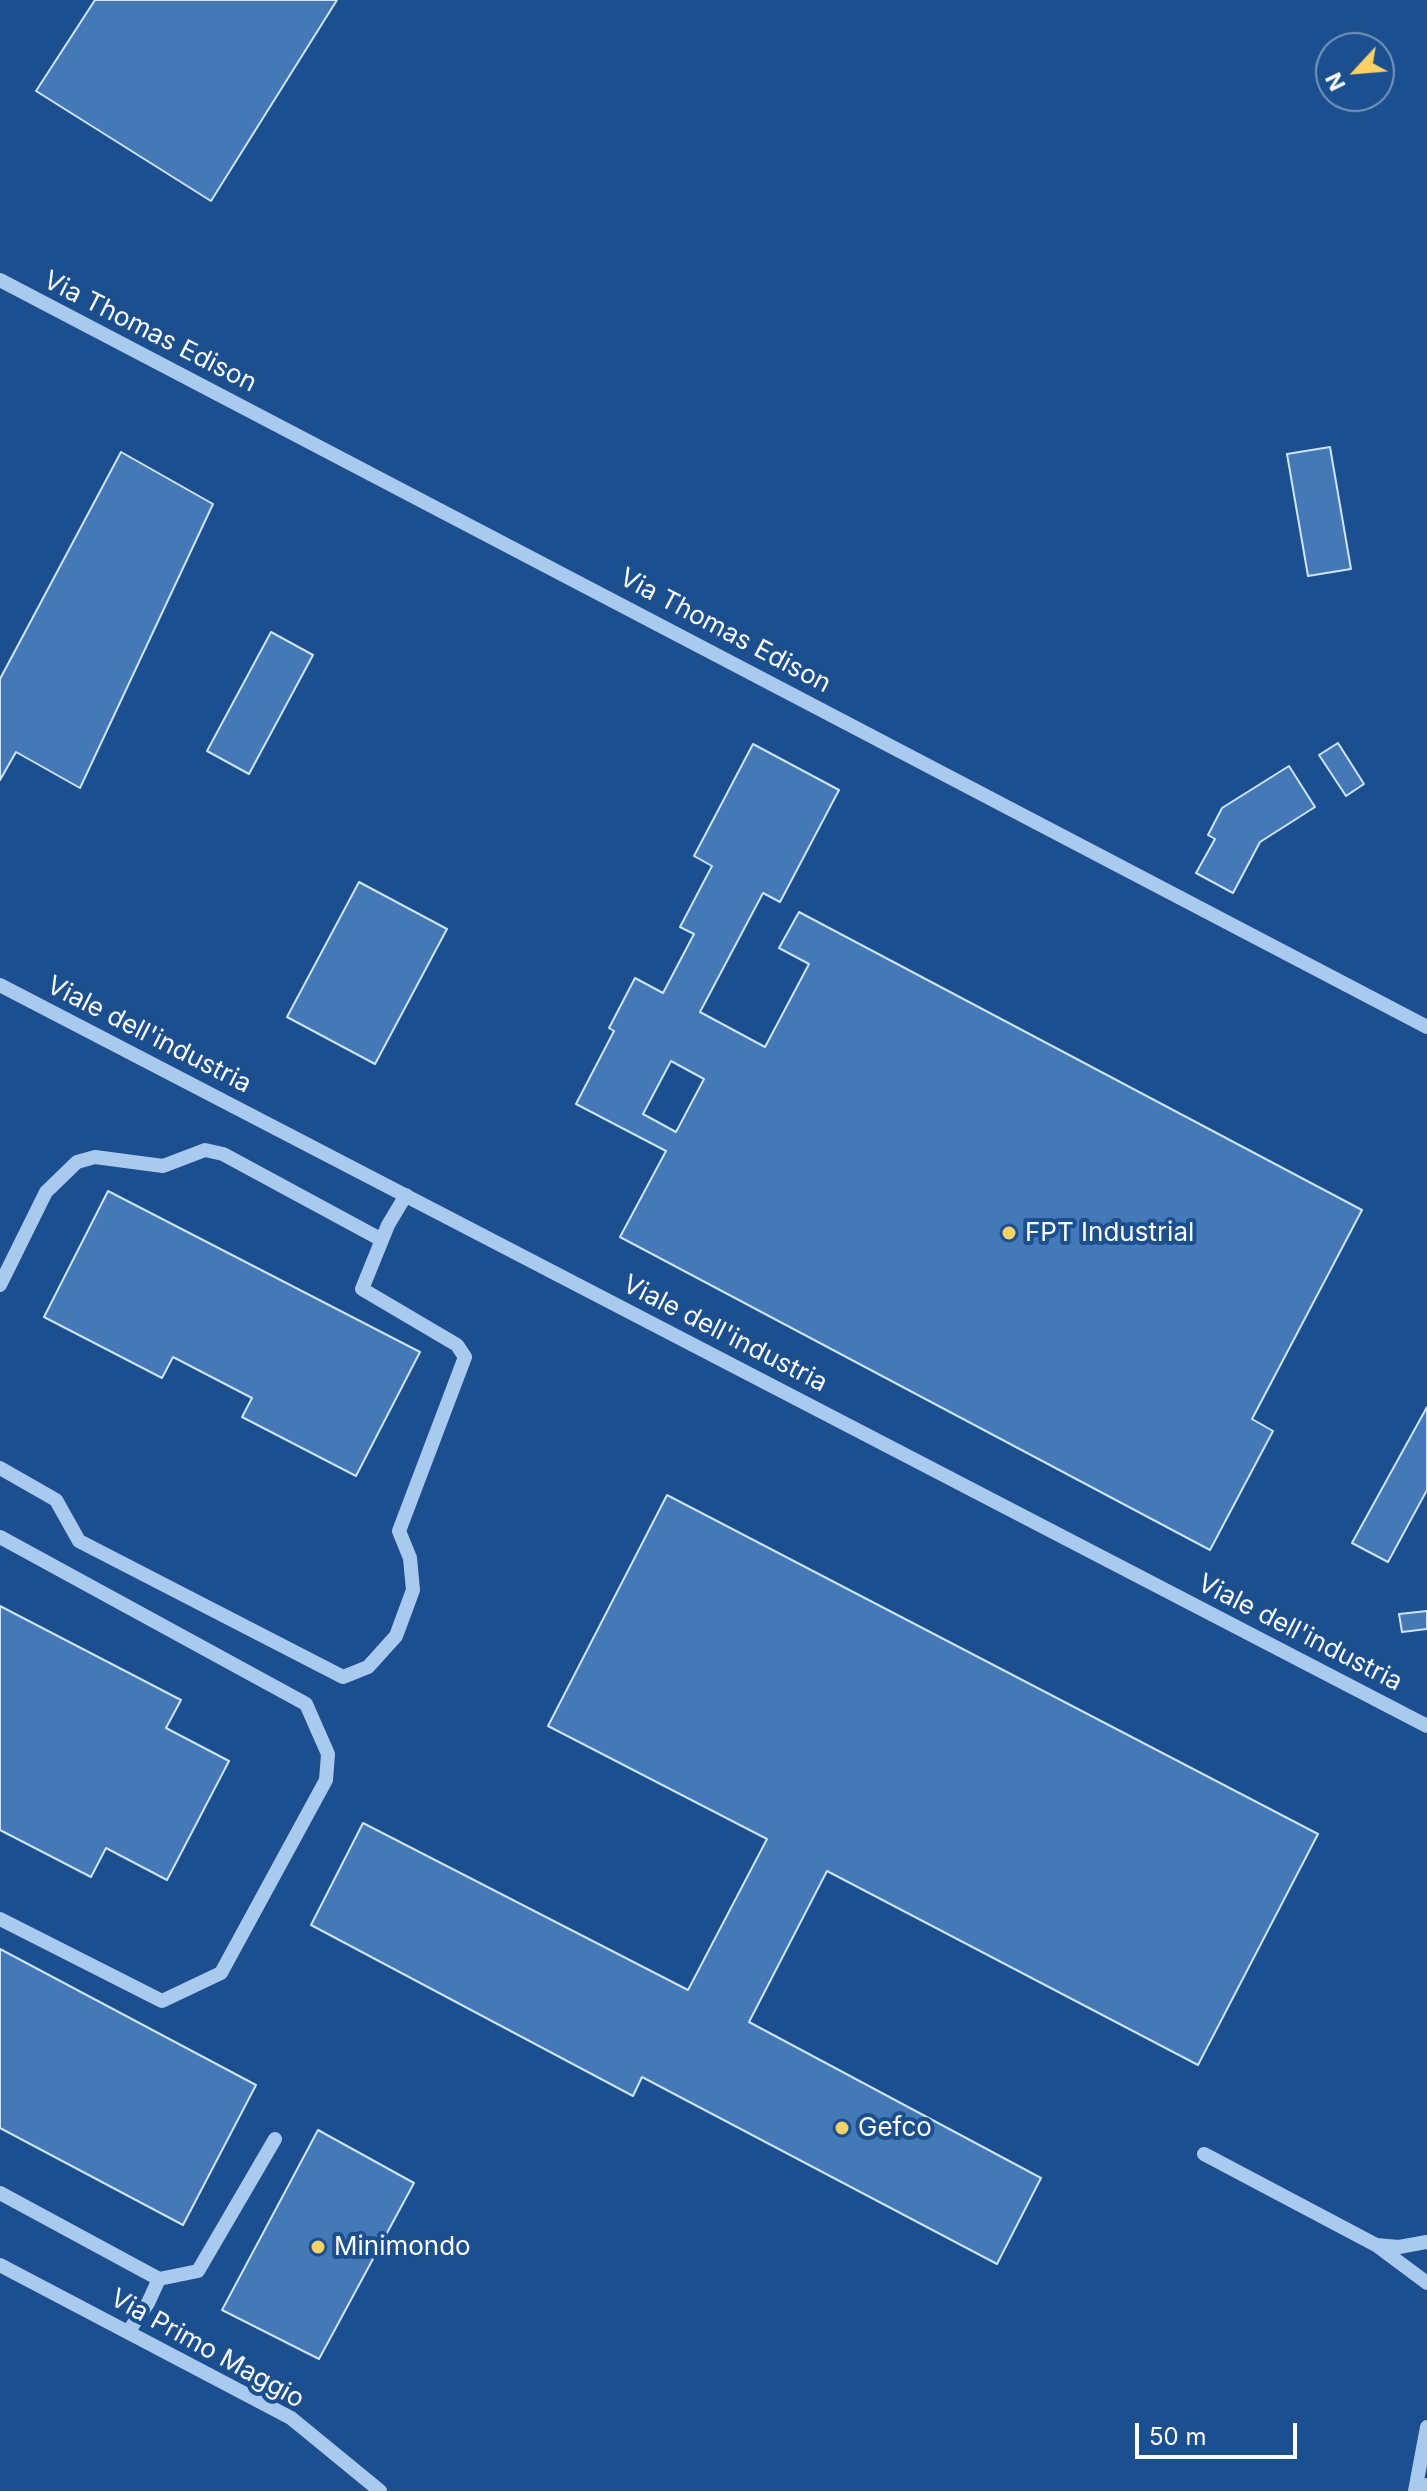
<!DOCTYPE html>
<html>
<head>
<meta charset="utf-8">
<style>
  body { margin:0 }
  #map { position:relative; width:1427px; height:2491px; overflow:hidden; background:#1b4f8f; font-family:Inter,sans-serif }
  canvas { display:block }
  .north { position:absolute; left:1315px; top:32px; width:80px; height:80px; box-sizing:border-box; background:#1b4f8f; border:2px solid #7695bc; border-radius:50%; rotate:244deg; font-size:22px; font-weight:700; line-height:32px; text-align:center; color:#fff }
  .north::after { content:''; display:block; margin:auto; width:28px; height:36px; background:#ffd166; clip-path:polygon(50% 0,100% 100%,50% 72%,0 100%) }
  .scale { position:absolute; left:1135px; top:2423px; width:162px; height:36px; box-sizing:border-box; border:4px solid #fff; border-top:0; padding-left:10px; font-size:24px; line-height:28px; white-space:nowrap; color:#fff; -webkit-text-stroke:6px #1b4f8f; paint-order:stroke }
</style>
</head>
<body>
<div id="map">
<canvas width="1427" height="2491"></canvas>
<div class="north">N</div>
<div class="scale">50 m</div>
</div>
<script>
const context = document.querySelector('canvas').getContext('2d');
context.lineJoin = 'round';
function paint(path, color) { context.fillStyle = color; context.fill(path, 'evenodd'); }
const poly = rows => new Path2D(rows.map(r => 'M' + r).join(''));
function strokePath(path, color, width, dash) { context.strokeStyle = color; context.lineWidth = width; context.lineCap = dash ? 'butt' : 'round'; context.setLineDash(dash || []); context.stroke(path); }
function write(font, color, halo, rows, align = 'center') {
  context.font = font + ' Inter,sans-serif'; context.lineWidth = 8; context.setLineDash([]); context.textBaseline = 'middle'; context.strokeStyle = halo; context.fillStyle = color; for (const [text, x, y, turn = 0] of rows) {
    context.save(); context.translate(x, y); context.rotate((+turn || 0) * Math.PI / 180); context.textAlign = isNaN(turn) ? turn : align; if (halo) context.strokeText(text, 0, 0); context.fillText(text, 0, 0); context.restore();
  }
}
const building = poly([
  [95,0,337,0,211,201,36,91,95,0],
  [1330,447,1351,569,1308,576,1287,454,1330,447],
  [121,452,213,504,80,788,16,752,0,780,0,679,121,452],
  [271,632,313,655,249,774,207,751,271,632],
  [1338,743,1364,784,1346,796,1319,755,1338,743],
  [753,744,839,790,780,902,763,893,700,1012,765,1047,809,964,779,948,799,912,1362,1210,1252,1419,1273,1431,1210,1550,620,1237,666,1151,576,1104,614,1031,609,1028,635,978,663,993,694,934,680,927,712,866,694,856,753,744],
  [671,1061,704,1079,676,1132,643,1114,671,1061],
  [1289,766,1315,807,1260,842,1233,893,1196,873,1215,839,1208,835,1222,808,1289,766],
  [359,882,447,929,375,1064,287,1017,359,882],
  [108,1191,420,1352,356,1476,242,1417,252,1398,173,1357,162,1378,44,1317,108,1191],
  [1427,1407,1427,1490,1388,1562,1352,1543,1427,1407],
  [667,1495,1318,1834,1198,2065,827,1871,749,2022,1041,2178,997,2264,642,2077,633,2096,311,1925,363,1823,688,1990,767,1839,548,1726,667,1495],
  [0,1606,181,1700,166,1728,229,1761,167,1880,106,1848,91,1877,0,1830,0,1606],
  [1427,1611,1427,1629,1402,1632,1399,1614,1427,1611],
  [0,1949,256,2085,183,2225,0,2128,0,1949],
  [318,2130,414,2183,319,2359,222,2310,318,2130]
]);
const minor = poly([
  [0,280,1427,1027],
  [0,985,1427,1726],
  [0,1285,46,1192,77,1162,95,1157,163,1166,205,1150,223,1154,382,1240],
  [0,1468,56,1500,79,1541,343,1677,368,1667,396,1636,413,1590,410,1558,399,1531,465,1357,457,1345,362,1289,388,1225,406,1195],
  [0,1537,306,1704,328,1754,326,1780,221,1973,162,2001,0,1919],
  [1204,2154,1376,2245,1427,2283],
  [0,2193,159,2279,148,2303,128,2332],
  [1376,2245,1399,2247,1427,2242],
  [0,2265,291,2418,380,2491],
  [159,2279,198,2271,275,2139],
  [1415,2491,1427,2427],
  [1425,2491,1427,2485]
]);
const markers = [
  [1009,1233,8,"#ffd166"],
  [842,2128,8,"#ffd166"],
  [318,2247,8,"#ffd166"]
];
const streetNames = [
  ["Via Thomas Edison",150,332,27],
  ["Via Thomas Edison",725,631,28],
  ["Viale dell'industria",149,1035,27],
  ["Viale dell'industria",725,1334,27],
  ["Viale dell'industria",1300,1633,27],
  ["Via Primo Maggio",207,2349,29]
];
const poiNames = [
  ["FPT Industrial",1025,1233],
  ["Gefco",858,2128],
  ["Minimondo",334,2247]
];
paint(building, '#4478b7');
strokePath(building, '#cfe3fa', 2);
strokePath(minor, '#a9c9ee', 14);
for (const [x, y, r, color] of markers) { const dot = new Path2D(); dot.arc(x, y, r, 0, 2 * Math.PI); context.fillStyle = color; context.fill(dot); strokePath(dot, '#1b4f8f', 3); }
write('26px', '#fff', '#1b4f8f', streetNames);
write('26px', '#fff', '#1b4f8f', poiNames, 'left');
</script>
</body>
</html>
